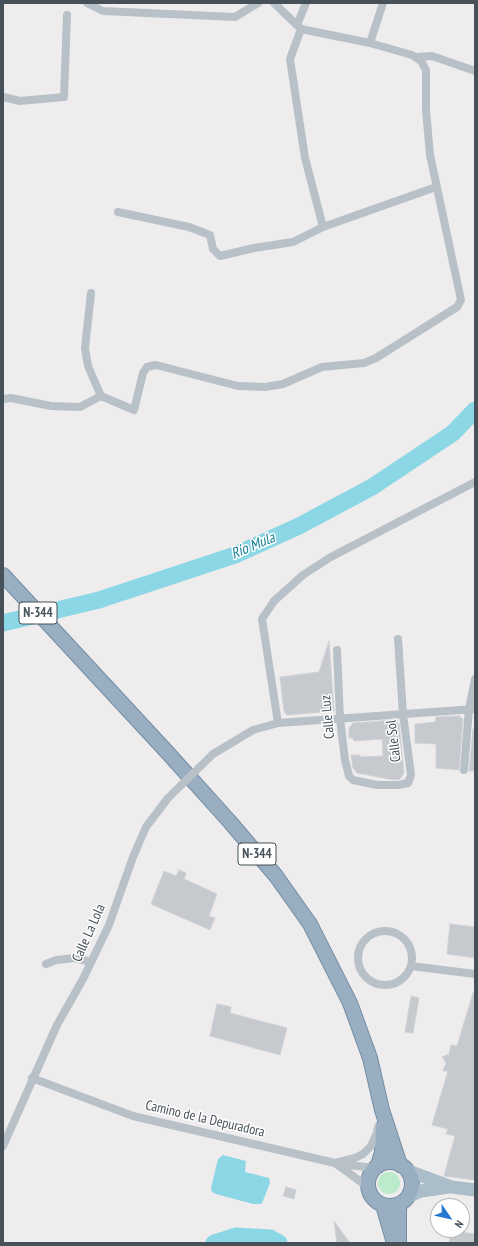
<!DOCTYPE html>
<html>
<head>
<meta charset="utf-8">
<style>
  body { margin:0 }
  #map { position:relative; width:478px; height:1246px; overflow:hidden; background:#eeecec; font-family:"PT Sans Narrow",sans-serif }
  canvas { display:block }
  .frame { position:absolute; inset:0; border:4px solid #455058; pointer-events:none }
  .north { position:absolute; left:430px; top:1198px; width:40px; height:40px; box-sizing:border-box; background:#fff; border:1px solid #b5b9bc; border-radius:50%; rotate:124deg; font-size:11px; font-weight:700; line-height:16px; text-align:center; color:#455058 }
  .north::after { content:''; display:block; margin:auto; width:14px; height:18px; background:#2379d1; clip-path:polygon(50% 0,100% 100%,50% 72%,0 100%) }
</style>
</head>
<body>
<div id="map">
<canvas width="478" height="1246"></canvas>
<div class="frame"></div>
<div class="north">N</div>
</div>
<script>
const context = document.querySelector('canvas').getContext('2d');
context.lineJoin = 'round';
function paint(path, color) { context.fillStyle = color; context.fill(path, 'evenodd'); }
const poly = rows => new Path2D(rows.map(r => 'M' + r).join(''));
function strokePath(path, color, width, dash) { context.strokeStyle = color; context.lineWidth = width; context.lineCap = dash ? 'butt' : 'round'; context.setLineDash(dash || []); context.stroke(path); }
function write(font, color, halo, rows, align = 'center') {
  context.font = font + ' "PT Sans Narrow",sans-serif'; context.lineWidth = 3; context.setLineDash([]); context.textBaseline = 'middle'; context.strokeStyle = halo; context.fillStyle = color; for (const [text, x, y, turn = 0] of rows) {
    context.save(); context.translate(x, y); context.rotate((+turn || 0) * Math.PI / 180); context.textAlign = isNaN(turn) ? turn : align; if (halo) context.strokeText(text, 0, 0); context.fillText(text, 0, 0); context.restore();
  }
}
const green = poly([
  '378 1183a11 11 0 1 1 22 0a11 11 0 1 1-22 0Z'
]);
const water = poly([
  [223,1155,246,1161,245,1172,269,1178,270,1183,262,1203,260,1204,253,1204,216,1194,212,1192,211,1188,218,1159]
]);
const river = poly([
  [3,623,99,600,235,555,299,526,372,487,453,433,475,410],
  [214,1243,236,1236,270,1238,279,1243]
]);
const building = poly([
  [329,641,334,711,287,715,284,711,280,677,319,672,329,641],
  [459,716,463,719,459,770,436,768,436,744,415,743,415,724,435,722,436,717,459,716],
  [395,720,399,724,404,773,400,779,394,780,357,773,353,768,351,755,360,755,360,757,383,756,382,739,354,741,353,738,349,738,349,728,353,723,395,720],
  [473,729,475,732,475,771,469,771,473,729],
  [179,870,186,873,184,879,217,894,209,916,215,918,210,930,151,904,164,871,176,876,179,870],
  [450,924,475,927,475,958,447,954,450,924],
  [473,993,475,993,475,1180,444,1176,455,1136,446,1134,448,1129,432,1125,448,1071,443,1071,446,1063,442,1057,449,1054,451,1045,457,1046,473,993],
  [411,996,419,998,413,1033,405,1032,411,996],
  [217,1004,231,1007,230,1013,287,1028,280,1055,210,1036,217,1004],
  [286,1187,296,1190,294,1199,283,1196,286,1187],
  [334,1221,350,1243,337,1243,334,1221],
  [451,1231,475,1234,475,1243,449,1243,451,1231]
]);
const minor = poly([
  [87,3,103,11,235,17,258,3],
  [274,3,301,29],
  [297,25,306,3],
  [301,29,290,59,305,158,323,227,436,187],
  [370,43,383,3],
  [416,57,432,56,475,71],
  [3,97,20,101,64,97,67,15],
  [118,212,189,227,210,235,213,249,220,256,254,248,293,242,323,227],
  [91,293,85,348,88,366,101,396],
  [3,399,11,398,51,406,80,407,101,396,134,410,143,373,147,367,156,365,238,386,265,387,283,384,322,367,364,363,376,358,457,307,461,300,430,155,426,110,426,70,421,61,412,55,370,43,301,29],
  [337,650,340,719,345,760,349,776,353,780,377,785,399,785,408,783,411,775,403,714,398,639],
  [278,723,262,619,274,601,303,575,329,558,475,482],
  [213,754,253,730,278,723,475,709],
  [464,770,469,709,475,679],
  '358 958a27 27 0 1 1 54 0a27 27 0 1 1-54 0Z',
  [46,964,56,960,75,958,91,962],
  [411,966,475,974],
  [32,1078,133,1116,335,1163,368,1187],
  [3,1146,57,1025,83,979,109,925,133,857,146,827,168,798],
  [335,1163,355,1158,363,1154,371,1146,377,1133,378,1127],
  [340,1164,375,1168]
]);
const primary = poly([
  [406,1170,452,1187,475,1190],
  [407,1197,421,1191,449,1187]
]);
const trunk = poly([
  [3,575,167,752,230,822,276,876,310,924,350,1003,370,1058,382,1110,400,1165],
  '368 1184a22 22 0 1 1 44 0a22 22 0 1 1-44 0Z',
  [378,1166,382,1152,383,1127],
  [399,1204,399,1243],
  [383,1205,394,1243]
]);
const minorBridge = poly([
  [168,798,213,754]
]);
const shields = [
  [38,613,38],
  [257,854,38]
];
const shieldNames = [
  ["N-344",38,613],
  ["N-344",257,854]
];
const streetNames = [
  ["Calle Luz",328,717,-95],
  ["Calle Sol",394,741,-97],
  ["Calle La Lola",89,933,-66],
  ["Camino de la Depuradora",205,1119,13]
];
const waterNames = [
  ["Río Mula",253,546,-23]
];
paint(green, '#bbebcb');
paint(water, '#8bd7e5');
strokePath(river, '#8bd7e5', 17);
paint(building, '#c6c9ce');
strokePath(building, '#d0d2d7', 1);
strokePath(trunk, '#718ca4', 16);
strokePath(minor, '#b8c1c8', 8);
strokePath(primary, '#acbdca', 13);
strokePath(trunk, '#99afc1', 14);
strokePath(minorBridge, '#b8c1c8', 8);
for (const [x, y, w] of shields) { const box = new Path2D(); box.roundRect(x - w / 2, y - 11, w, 22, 3); context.fillStyle = '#fff'; context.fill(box); strokePath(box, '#455058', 1); }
write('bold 13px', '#455058', null, shieldNames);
write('14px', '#455058', '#fff', streetNames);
write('italic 15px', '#148195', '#fff', waterNames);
</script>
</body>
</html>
